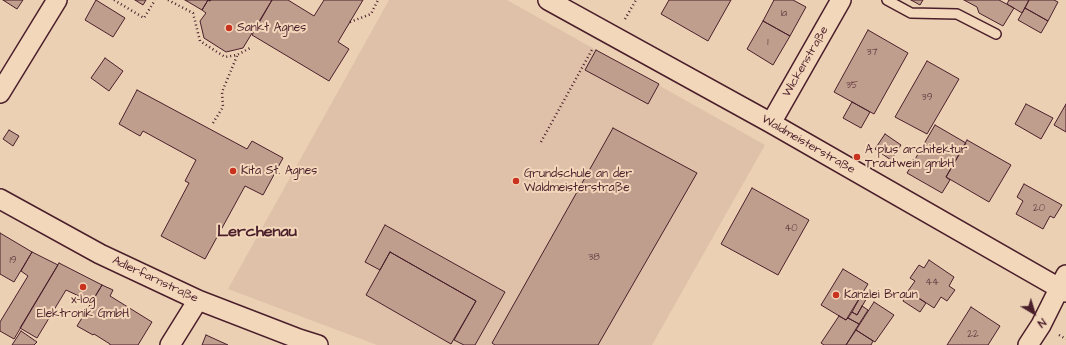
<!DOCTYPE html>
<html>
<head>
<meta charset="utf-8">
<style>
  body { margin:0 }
  #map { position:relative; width:1066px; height:345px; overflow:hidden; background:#ecd0b4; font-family:"Architects Daughter",sans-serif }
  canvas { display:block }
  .north { position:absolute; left:1014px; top:293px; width:40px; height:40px; -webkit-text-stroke:3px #f3d7ba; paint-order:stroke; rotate:142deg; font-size:11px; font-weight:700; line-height:16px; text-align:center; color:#4a1f2b }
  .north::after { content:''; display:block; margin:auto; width:14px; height:18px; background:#4a1f2b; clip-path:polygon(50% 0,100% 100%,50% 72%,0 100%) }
</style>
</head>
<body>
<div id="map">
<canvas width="1066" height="345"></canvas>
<div class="north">N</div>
</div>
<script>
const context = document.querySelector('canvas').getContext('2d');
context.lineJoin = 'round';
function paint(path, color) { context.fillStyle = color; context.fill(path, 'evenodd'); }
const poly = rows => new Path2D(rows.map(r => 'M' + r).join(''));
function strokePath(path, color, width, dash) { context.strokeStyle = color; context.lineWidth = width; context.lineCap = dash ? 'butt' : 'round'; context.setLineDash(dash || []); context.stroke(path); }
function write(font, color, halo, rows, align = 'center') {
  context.font = font + ' "Architects Daughter",sans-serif'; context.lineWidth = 4; context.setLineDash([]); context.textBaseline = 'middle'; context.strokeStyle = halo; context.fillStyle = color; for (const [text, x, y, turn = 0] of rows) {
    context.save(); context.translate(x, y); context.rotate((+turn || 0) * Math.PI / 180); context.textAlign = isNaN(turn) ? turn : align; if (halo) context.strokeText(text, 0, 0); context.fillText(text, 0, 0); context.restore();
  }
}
const built = poly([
  [389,0,507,0,765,145,652,345,377,345,228,289]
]);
const building = poly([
  [3,0,23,0,17,9,3,0],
  [96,0,125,18,113,37,85,20,96,0],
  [135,0,146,0,143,5,135,0],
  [185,0,211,0,210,1,208,0,202,10,185,0],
  [208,0,210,1,211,0,272,0,243,48,226,52,204,38,200,21,206,13,202,10,208,0],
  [272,0,288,0,314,16,324,0,363,0,338,42,349,49,329,81,252,35,272,0],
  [669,0,731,0,708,41,661,14,669,0],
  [774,0,793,0,806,7,790,36,763,21,774,0],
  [911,0,923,0,920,5,911,0],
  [964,0,999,0,1014,8,1003,26,979,13,977,7,964,0],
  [1009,0,1029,0,1022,13,1007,4,1009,0],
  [1029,0,1054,0,1058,2,1048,21,1025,8,1029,0],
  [1025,8,1048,21,1041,33,1018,20,1025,8],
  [763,21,790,36,773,65,747,49,763,21],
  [868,30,908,53,874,114,834,92,868,30],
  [596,50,659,84,648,104,585,70,596,50],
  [105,58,123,71,109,91,91,78,105,58],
  [927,61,959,79,927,134,895,117,927,61],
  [137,90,247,149,252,141,283,158,263,195,245,186,205,259,161,236,189,183,185,181,196,160,143,131,140,136,119,124,137,90],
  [852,102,870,112,861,128,843,118,852,102],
  [1026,104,1053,118,1041,139,1015,124,1026,104],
  [1066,104,1066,132,1054,125,1066,104],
  [935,125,966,143,946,177,950,180,942,193,907,173,935,125],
  [613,128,697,173,598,345,495,345,492,343,613,128],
  [9,130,19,136,13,146,3,139,9,130],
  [885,134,901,145,891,160,875,149,885,134],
  [967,140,1011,165,989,202,946,177,967,140],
  [1024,184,1062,205,1054,218,1050,216,1043,229,1016,214,1023,201,1017,197,1024,184],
  [752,188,809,220,778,275,721,244,752,188],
  [385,225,505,292,475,345,464,345,454,340,476,301,390,252,380,270,365,262,385,225],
  [0,233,32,252,14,282,0,274,0,233],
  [32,252,58,265,14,339,0,331,0,322,28,276,21,271,32,252],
  [390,252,476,301,451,344,366,295,390,252],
  [929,260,954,277,949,286,955,290,947,301,941,297,934,308,908,291,915,281,910,278,919,265,924,268,929,260],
  [59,263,102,285,92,302,66,290,37,338,20,328,59,263],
  [843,269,868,284,846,320,821,305,843,269],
  [102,285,113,290,110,296,152,322,138,345,110,345,110,344,94,334,93,335,77,326,102,285],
  [863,292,868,296,857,315,852,312,863,292],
  [909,292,926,303,920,312,903,301,909,292],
  [874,302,894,315,875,342,856,330,874,302],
  [862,306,868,310,859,324,848,318,852,312,857,315,862,306],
  [971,307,1000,326,988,345,947,345,971,307],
  [839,316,846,320,848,318,859,324,846,345,824,345,821,343,839,316],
  [856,330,873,341,871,345,846,345,856,330],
  [21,331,37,342,34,345,12,345,21,331],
  [206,335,228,345,202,345,206,335]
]);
const path = poly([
  [114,0,144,18,155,0],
  [168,0,193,13,200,41,225,57,237,55,252,47],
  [625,19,636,0],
  [350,22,371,14,378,0],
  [213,123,223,107,222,92,237,56],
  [541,142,593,48],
  [1059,335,1066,339]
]);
const service = poly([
  [887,0,911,13,957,14,996,34]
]);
const minor = poly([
  [548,0,771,123,1066,292],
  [0,93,57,0],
  [771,123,841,0],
  [0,199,100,254,198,300,299,339,318,345],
  [170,345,198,300],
  [1028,345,1041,325,1066,275]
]);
const markers = [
  [229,28,4,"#c8321e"],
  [857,157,4,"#c8321e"],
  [233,171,4,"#c8321e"],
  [516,181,4,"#c8321e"],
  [83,287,4,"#c8321e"],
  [836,295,4,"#c8321e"]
];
const numberNames = [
  ["1a",784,14],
  ["1",768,43],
  ["37",872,53],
  ["35",852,86],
  ["39",927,98],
  ["20",1039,209],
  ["40",791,229],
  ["38",594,258],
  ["19",13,261],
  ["44",932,283],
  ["22",973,335]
];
const poiNames = [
  ["Sankt Agnes",237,28],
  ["A plus architektur",865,150],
  ["Trautwein gmbH",865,164],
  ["Kita St. Agnes",241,171],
  ["Grundschule an der",524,174],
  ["Waldmeisterstraße",524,188],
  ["Kanzlei Braun",844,295],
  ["x-log",83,300,"center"],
  ["Elektronik GmbH",83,314,"center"]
];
const streetNames = [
  ["Wickenstraße",806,62,-60],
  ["Waldmeisterstraße",808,145,30],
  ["Adlerfarnstraße",155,280,25]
];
const districtNames = [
  ["Lerchenau",257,233]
];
paint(built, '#dec1a8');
paint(building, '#bf9e8d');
strokePath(building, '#4a1f2b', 1);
strokePath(service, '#4a1f2b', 12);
strokePath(minor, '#4a1f2b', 22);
strokePath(path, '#4a1f2b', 2.5, [1, 3]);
strokePath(service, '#f3d7ba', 9);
strokePath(minor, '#f3d7ba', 19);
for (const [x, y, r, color] of markers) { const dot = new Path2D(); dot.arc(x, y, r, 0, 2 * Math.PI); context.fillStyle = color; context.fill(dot); strokePath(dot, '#f3d7ba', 1.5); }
write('10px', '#673f44', null, numberNames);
write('12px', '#4a1f2b', '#f3d7ba', poiNames, 'left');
write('12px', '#4a1f2b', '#f3d7ba', streetNames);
write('bold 16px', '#4a1f2b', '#f3d7ba', districtNames);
</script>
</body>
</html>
